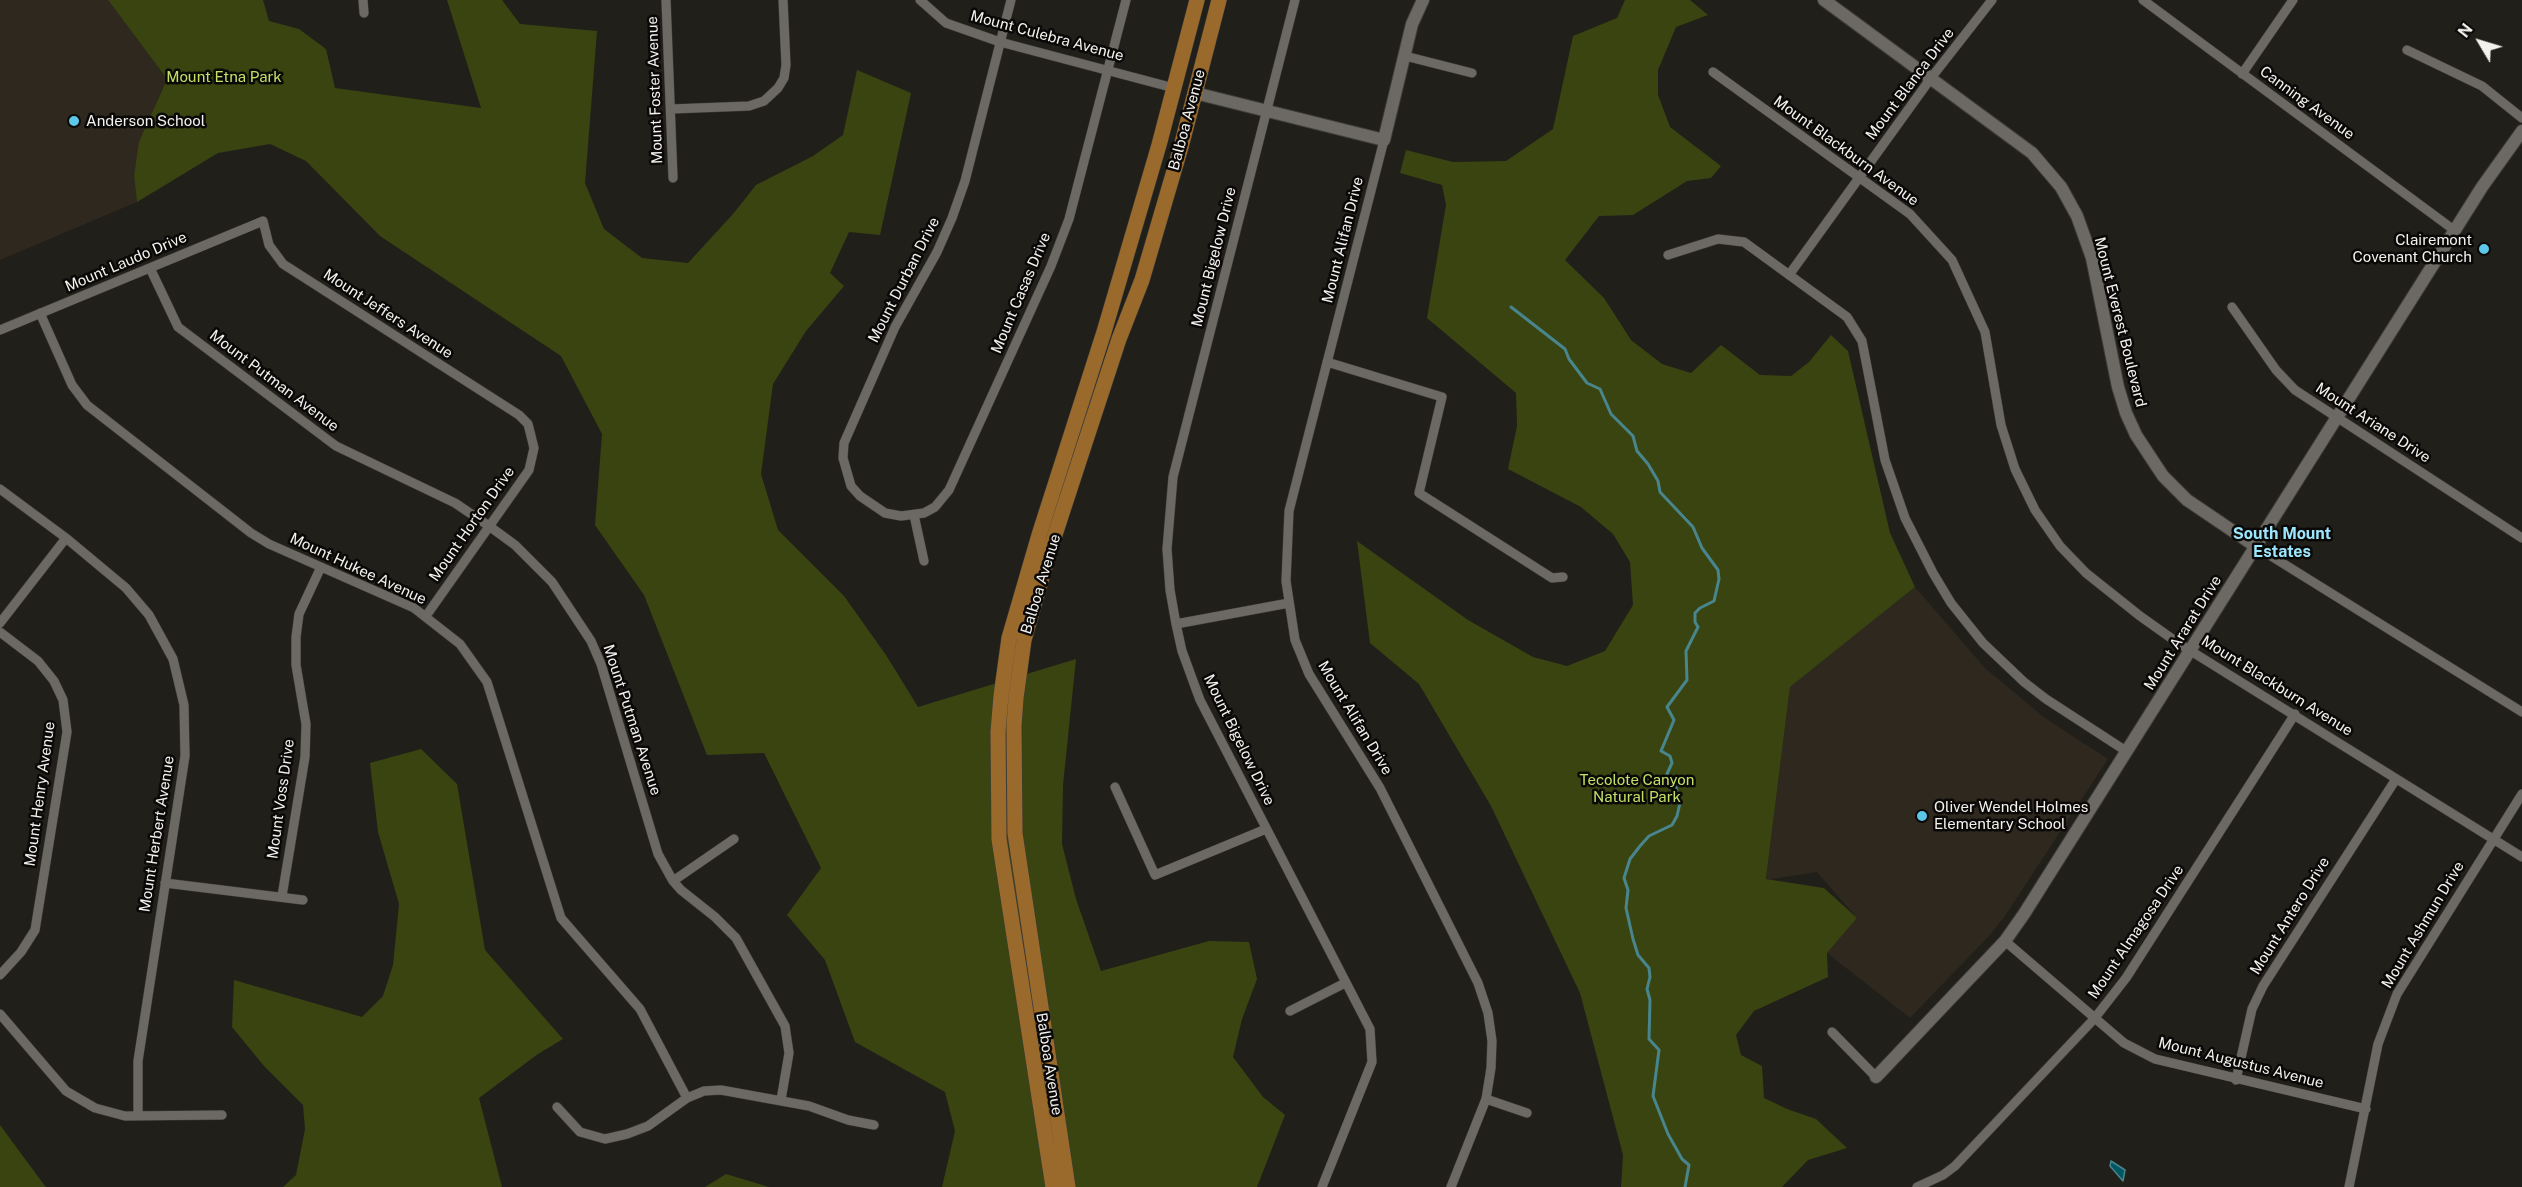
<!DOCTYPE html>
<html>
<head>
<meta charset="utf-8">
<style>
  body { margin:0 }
  #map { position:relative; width:2522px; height:1187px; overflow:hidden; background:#211f1a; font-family:"Public Sans",sans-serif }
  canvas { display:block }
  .north { position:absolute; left:2450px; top:12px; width:60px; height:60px; -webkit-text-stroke:4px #0a0907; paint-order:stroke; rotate:308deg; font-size:16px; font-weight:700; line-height:24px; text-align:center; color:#f4f2ef }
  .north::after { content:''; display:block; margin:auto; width:21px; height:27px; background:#f4f2ef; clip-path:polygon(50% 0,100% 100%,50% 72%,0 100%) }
</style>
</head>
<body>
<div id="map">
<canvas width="2522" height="1187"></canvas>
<div class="north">N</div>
</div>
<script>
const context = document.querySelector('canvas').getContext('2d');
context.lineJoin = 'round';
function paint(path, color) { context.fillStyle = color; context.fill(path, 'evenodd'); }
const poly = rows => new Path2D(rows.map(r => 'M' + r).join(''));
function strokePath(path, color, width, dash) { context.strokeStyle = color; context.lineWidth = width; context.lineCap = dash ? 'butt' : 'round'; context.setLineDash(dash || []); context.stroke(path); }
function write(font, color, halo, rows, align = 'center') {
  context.font = font + ' "Public Sans",sans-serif'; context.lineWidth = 5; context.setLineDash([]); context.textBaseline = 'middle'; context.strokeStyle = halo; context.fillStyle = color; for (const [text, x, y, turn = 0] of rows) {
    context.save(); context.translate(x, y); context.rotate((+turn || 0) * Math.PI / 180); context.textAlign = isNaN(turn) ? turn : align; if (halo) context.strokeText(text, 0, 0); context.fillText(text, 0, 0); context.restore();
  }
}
const built = poly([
  [0,0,108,0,167,79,157,100,134,176,137,202,0,260],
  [1915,587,1985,668,2045,718,2108,759,2005,916,1990,935,1910,1018,1827,953,1857,918,1817,872,1766,880,1790,687]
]);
const green = poly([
  [108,0,263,0,269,21,299,29,326,49,335,88,481,108,447,0,502,0,520,24,597,31,585,183,604,229,642,258,688,263,733,214,756,185,813,156,843,135,857,70,911,93,880,235,849,232,830,273,844,286,806,331,773,384,761,474,778,530,844,596,886,655,918,707,1076,659,1063,785,1062,844,1076,899,1101,971,1209,941,1249,942,1257,979,1242,1019,1233,1057,1263,1097,1285,1115,1257,1187,942,1187,955,1131,945,1092,855,1042,825,960,787,915,821,868,764,753,707,755,644,595,595,525,602,434,561,356,380,236,306,161,270,144,218,153,137,202,134,176,139,142,167,79],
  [1625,0,1690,0,1708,15,1676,27,1658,70,1658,95,1670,127,1721,166,1711,178,1687,181,1633,215,1599,216,1565,260,1604,298,1631,340,1662,364,1691,373,1721,345,1760,375,1791,376,1809,362,1831,335,1848,351,1890,533,1915,587,1790,687,1766,879,1824,888,1857,918,1827,953,1828,977,1754,1011,1736,1035,1741,1055,1762,1066,1764,1098,1787,1109,1816,1119,1847,1148,1808,1160,1782,1187,1621,1187,1623,1155,1580,993,1491,806,1419,684,1370,643,1357,541,1468,620,1533,657,1567,666,1605,651,1633,605,1630,562,1613,534,1581,507,1508,469,1517,426,1516,393,1427,318,1446,205,1442,185,1400,173,1406,150,1453,162,1506,161,1553,129,1573,36,1617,18],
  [421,749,457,784,485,950,563,1039,538,1054,479,1098,502,1187,283,1187,296,1175,305,1129,303,1105,264,1066,232,1027,234,980,362,1017,383,996,393,965,399,904,378,832,370,763],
  [0,1125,45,1186,47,1187,0,1187],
  [726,1174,769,1187,705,1187]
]);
const water = poly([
  [2111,1161,2125,1170,2123,1181,2110,1166,2111,1161]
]);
const stream = poly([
  [1511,307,1565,349,1569,359,1587,383,1600,389,1611,414,1633,436,1637,451,1648,464,1658,481,1660,492,1693,527,1702,548,1718,570,1719,579,1714,601,1700,608,1695,613,1695,622,1698,627,1686,651,1687,680,1667,707,1674,720,1661,751,1670,756,1672,763,1666,776,1675,784,1680,803,1677,816,1672,825,1649,836,1640,846,1630,859,1624,878,1628,890,1626,908,1633,939,1638,955,1649,968,1650,977,1647,989,1650,1000,1649,1039,1659,1050,1653,1096,1668,1134,1682,1159,1689,1165,1685,1187]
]);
const minor = poly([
  [363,0,364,13],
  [666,0,673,178],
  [920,0,946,23,1000,42,1174,88],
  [1011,0,965,181,952,218,937,252,895,327,844,443,843,458,851,486,860,496,885,513,901,516,924,513,935,507,949,490,1051,266,1069,219,1126,0],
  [1295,0,1173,477,1167,549,1170,590,1176,624,1182,651,1200,700,1370,1029,1372,1062,1322,1187],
  [2143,0,2454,230],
  [2407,50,2482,86,2522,118],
  [1405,56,1472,73],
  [1713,72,1910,214,1952,260,1985,332,2001,425,2015,469,2035,510,2060,546,2086,573,2140,616,2178,643,2522,857],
  [2242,74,2293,0],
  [671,109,749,106,764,101,778,88,784,78,786,65,783,0],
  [1384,140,1289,511,1286,581,1295,640,1309,674,1380,788,1478,983,1488,1013,1492,1041,1491,1068,1486,1099,1451,1187],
  [1668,255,1718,239,1744,242,1847,317,1862,341,1885,460,1905,518,1933,573,1951,603,1983,643,2024,682,2046,699,2126,751],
  [150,268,178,327,336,446,455,503,489,526,515,545,552,582,591,641,601,664,658,854,673,881,681,890,715,917,736,938,785,1026,789,1053,781,1100],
  [1789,275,1931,78,1992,0],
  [2232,307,2276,370,2295,390,2522,538],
  [40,313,72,385,87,405,251,533,269,544,414,608,460,644,487,682,561,918,640,1009,687,1098],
  [0,330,263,221,269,245,283,264,519,415,528,424,534,448,529,470,426,616],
  [1327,362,1442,397,1419,493,1552,578,1563,577],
  [0,489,66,538,126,588,149,615,173,659,184,705,185,756,138,1061,138,1115],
  [914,515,924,561],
  [2255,546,2522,712],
  [0,623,66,538],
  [1176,624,1289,603],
  [0,632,38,661,54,681,63,700,67,732,35,930,21,952,0,975],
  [1115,787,1155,875,1266,829],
  [673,881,734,839],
  [165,883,303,900],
  [282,896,305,757,306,724,296,665,296,637,299,614,321,567],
  [2005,941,2124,1043,2155,1059,2366,1109],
  [1290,1011,1345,983],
  [0,1014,66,1091,95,1108,125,1116,222,1115],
  [1832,1032,1876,1077],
  [2236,1080,2252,1009,2263,986,2396,779],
  [1486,1099,1527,1113],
  [557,1107,580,1132,605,1139,627,1134,648,1126,687,1098,704,1091,721,1090,809,1106,848,1120,874,1125],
  [1917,1187,1943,1175,1955,1166,2094,1019,2126,978,2295,714],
  [2349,1187,2378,1044,2397,994,2522,794]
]);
const tertiary = poly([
  [1824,0,2032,153,2061,187,2077,216,2092,258,2118,387,2126,413,2136,435,2163,476,2187,500,2255,546],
  [1195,93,1384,140,1412,24,1423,0],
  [1876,1077,2005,941,2024,914,2482,187,2522,131]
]);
const primary = poly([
  [1053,1187,999,839,998,732,1001,696,1009,638,1039,535,1104,332,1159,145,1197,0],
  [1068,1187,1015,833,1014,726,1016,698,1024,640,1048,556,1119,339,1142,280,1181,147,1219,0]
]);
const markers = [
  [74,121,6,"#5bc8e7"],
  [2484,249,6,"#5bc8e7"],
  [1922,816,6,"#5bc8e7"]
];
const streetNames = [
  ["Mount Culebra Avenue",1047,36,15],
  ["Mount Blanca Drive",1910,84,-53],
  ["Mount Foster Avenue",655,90,-92],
  ["Canning Avenue",2307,103,36],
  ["Balboa Avenue",1187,120,-75],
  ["Mount Blackburn Avenue",1846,151,36],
  ["Mount Alifan Drive",1343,240,-76],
  ["Mount Bigelow Drive",1214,257,-76],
  ["Mount Laudo Drive",126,262,-23],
  ["Mount Durban Drive",904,280,-63],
  ["Mount Casas Drive",1021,293,-67],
  ["Mount Jeffers Avenue",388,314,33],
  ["Mount Everest Boulevard",2120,322,76],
  ["Mount Putman Avenue",274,381,37],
  ["Mount Ariane Drive",2373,423,33],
  ["Mount Horton Drive",472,524,-55],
  ["Mount Hukee Avenue",358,569,25],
  ["Balboa Avenue",1041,584,-73],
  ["Mount Ararat Drive",2183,633,-58],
  ["Mount Blackburn Avenue",2277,686,32],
  ["Mount Alifan Drive",1355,718,59],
  ["Mount Putman Avenue",632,720,72],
  ["Mount Bigelow Drive",1239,740,64],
  ["Mount Henry Avenue",40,794,-82],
  ["Mount Voss Drive",281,799,-82],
  ["Mount Herbert Avenue",157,834,-81],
  ["Mount Antero Drive",2290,916,-58],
  ["Mount Ashmun Drive",2423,925,-59],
  ["Mount Almagosa Drive",2136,932,-56],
  ["Mount Augustus Avenue",2241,1063,14],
  ["Balboa Avenue",1049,1064,81]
];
const parkNames = [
  ["Mount Etna Park",224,77],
  ["Tecolote Canyon",1637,780],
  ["Natural Park",1637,797]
];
const poiNames = [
  ["Anderson School",86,121],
  ["Clairemont",2472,240,"right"],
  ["Covenant Church",2472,257,"right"],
  ["Oliver Wendel Holmes",1934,807],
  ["Elementary School",1934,824]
];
const neighbourhoodNames = [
  ["South Mount",2282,534],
  ["Estates",2282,552]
];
paint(built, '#2e281e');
paint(green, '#394411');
paint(water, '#005663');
strokePath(water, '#49858d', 1.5);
strokePath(stream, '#49858d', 3);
strokePath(minor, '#3e3c38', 10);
strokePath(tertiary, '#3e3c38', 14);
strokePath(primary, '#3e3c38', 16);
strokePath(minor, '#6c6964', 9);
strokePath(tertiary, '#6c6964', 12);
strokePath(primary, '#9a6a2d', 15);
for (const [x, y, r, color] of markers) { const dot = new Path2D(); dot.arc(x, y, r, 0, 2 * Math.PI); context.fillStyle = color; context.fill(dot); strokePath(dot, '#0a0907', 2); }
write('15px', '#f4f2ef', '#0a0907', streetNames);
write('15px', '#c2e067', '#0a0907', parkNames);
write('15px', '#f4f2ef', '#0a0907', poiNames, 'left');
write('bold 16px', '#9ce6fe', '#0a0907', neighbourhoodNames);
</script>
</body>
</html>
